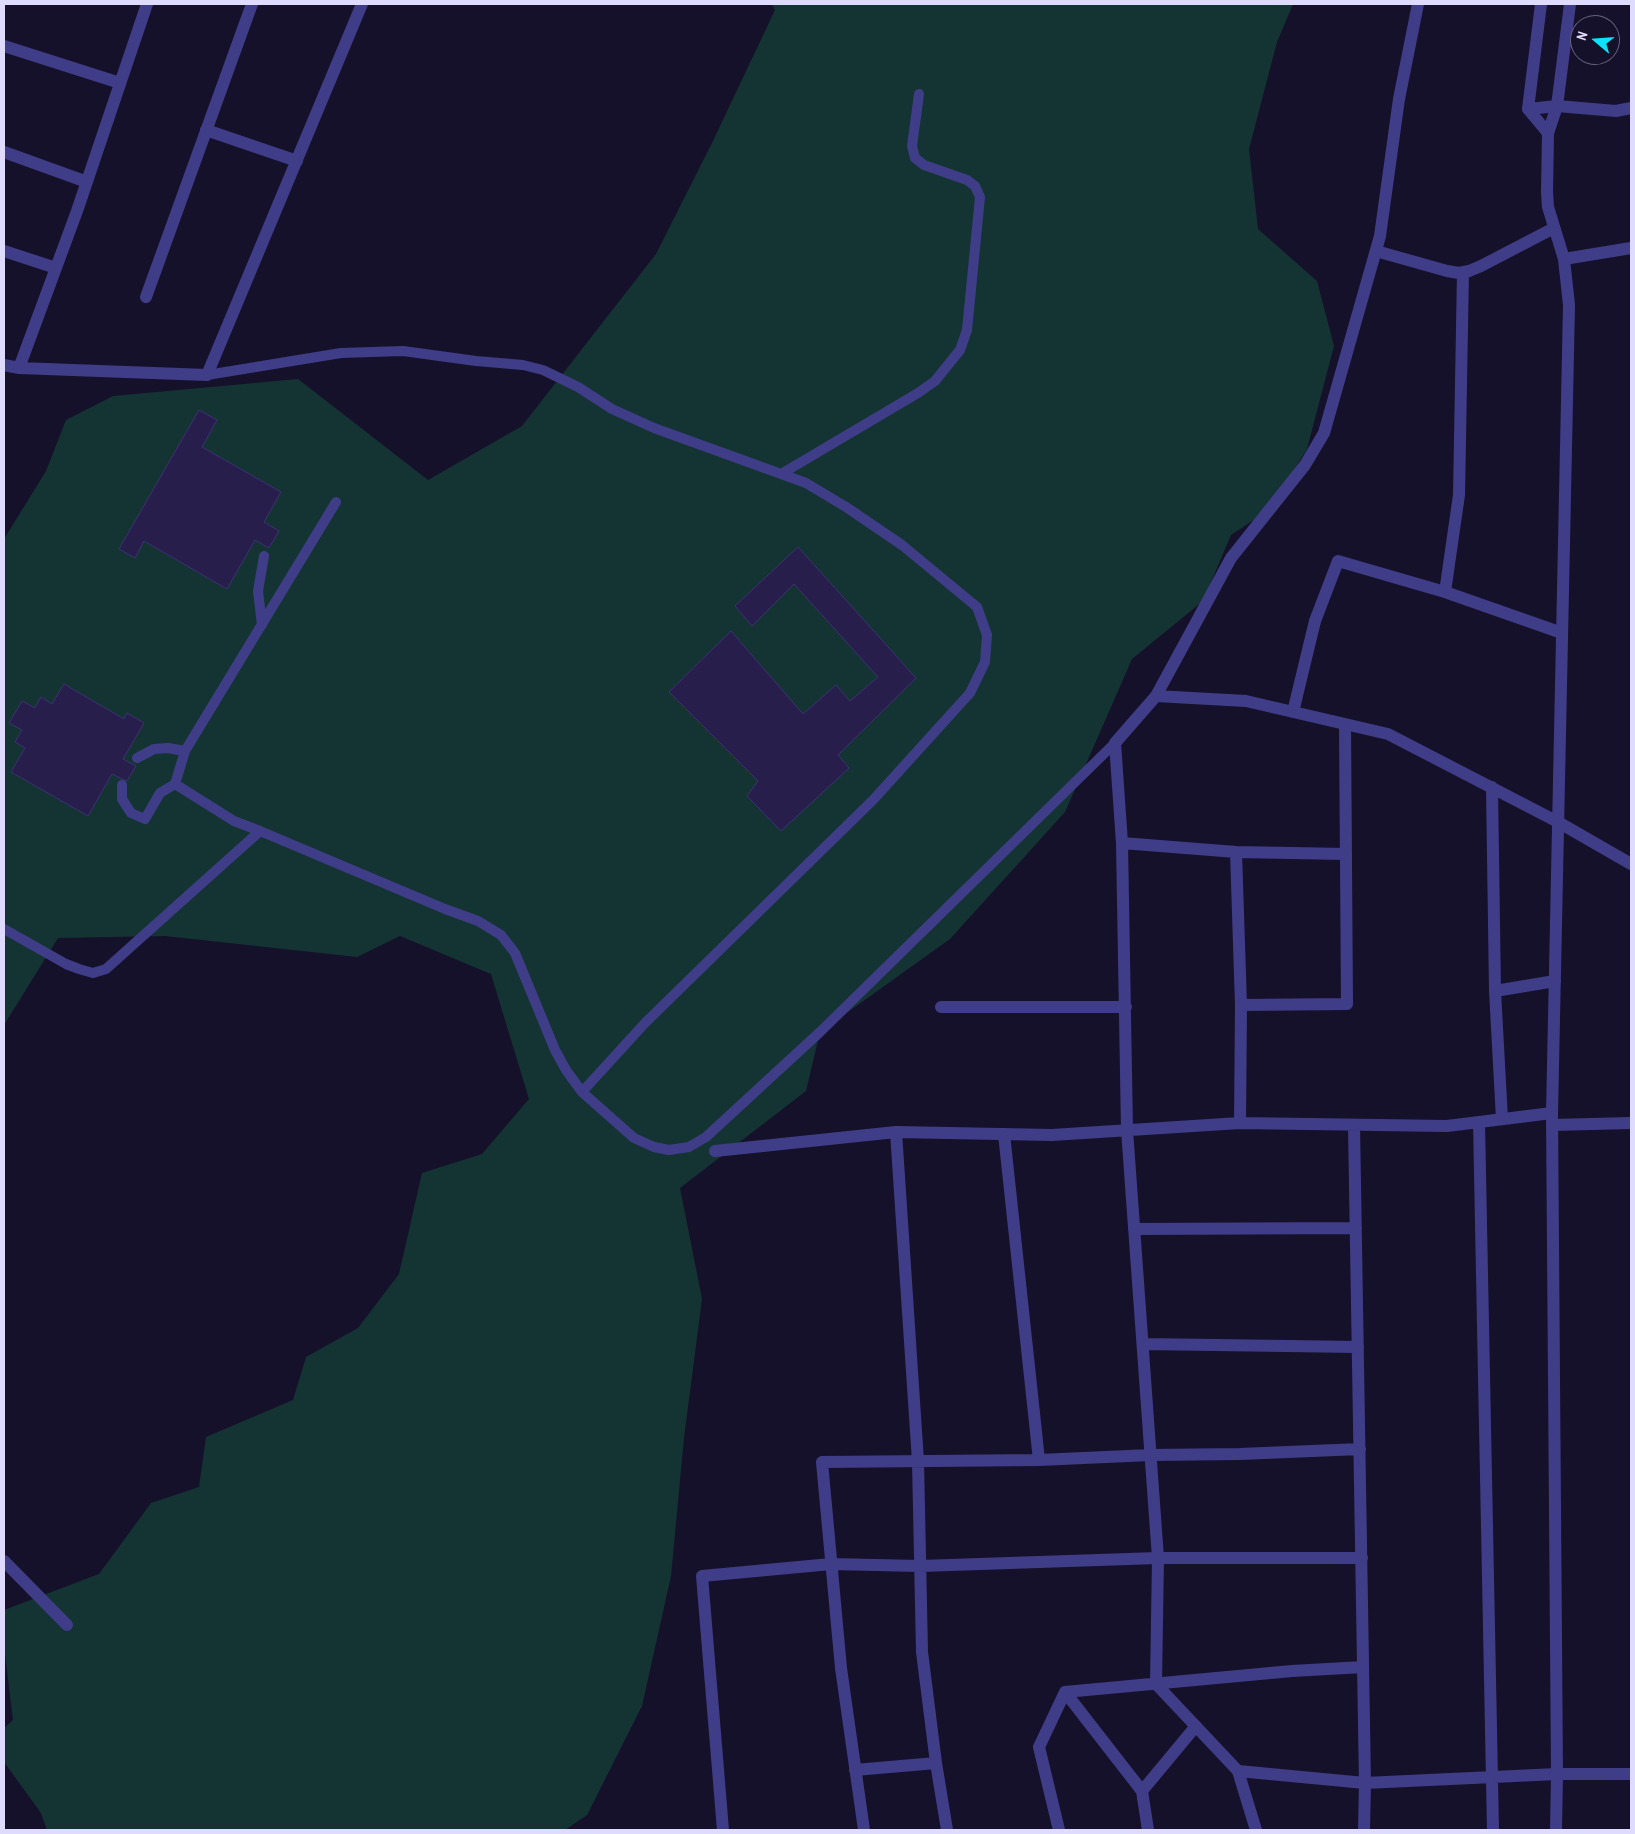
<!DOCTYPE html>
<html>
<head>
<meta charset="utf-8">
<style>
  body { margin:0 }
  #map { position:relative; width:1635px; height:1834px; overflow:hidden; background:#16112a; font-family:"Archivo Narrow",sans-serif }
  canvas { display:block }
  .frame { position:absolute; inset:0; border:5px solid #dfdbfe; pointer-events:none }
  .north { position:absolute; left:1570px; top:15px; width:50px; height:50px; box-sizing:border-box; background:#16112a; border:1px solid #66627f; border-radius:50%; rotate:288deg; font-size:14px; font-weight:700; line-height:20px; text-align:center; color:#dfdbfe }
  .north::after { content:''; display:block; margin:auto; width:18px; height:22px; background:#0be3fa; clip-path:polygon(50% 0,100% 100%,50% 72%,0 100%) }
</style>
</head>
<body>
<div id="map">
<canvas width="1635" height="1834"></canvas>
<div class="frame"></div>
<div class="north">N</div>
</div>
<script>
const context = document.querySelector('canvas').getContext('2d');
context.lineJoin = 'round';
function paint(path, color) { context.fillStyle = color; context.fill(path, 'evenodd'); }
const poly = rows => new Path2D(rows.map(r => 'M' + r).join(''));
function strokePath(path, color, width, dash) { context.strokeStyle = color; context.lineWidth = width; context.lineCap = dash ? 'butt' : 'round'; context.setLineDash(dash || []); context.stroke(path); }
const green = poly([
  [772,4,1293,4,1277,42,1249,149,1258,229,1317,281,1334,346,1307,449,1269,510,1231,535,1203,601,1132,659,1065,812,950,939,820,1032,806,1091,680,1188,702,1299,684,1438,671,1576,642,1706,587,1815,565,1830,47,1830,41,1813,4,1762,4,1728,13,1720,4,1646,4,1610,99,1574,151,1503,199,1487,206,1437,293,1400,306,1357,358,1328,399,1274,422,1173,482,1154,529,1099,491,974,400,936,357,957,165,936,58,938,4,1025,4,539,46,471,66,420,113,396,298,379,428,480,522,426,656,254,712,143,775,10]
]);
const building = poly([
  [199,410,217,420,202,447,281,492,264,522,279,531,269,548,255,540,227,589,144,541,135,558,119,549,199,410],
  [798,547,916,678,838,755,849,768,781,831,747,796,758,781,669,692,731,631,803,714,836,685,850,701,878,677,794,584,752,626,735,606,798,547],
  [64,684,124,719,127,713,144,723,123,759,136,766,127,781,112,774,88,816,11,772,25,748,15,742,22,730,9,723,22,701,35,708,41,697,52,704,64,684]
]);
const service = poly([
  [207,375,341,353,403,351,476,361,523,365,543,370,578,387,612,409,654,428,806,483,846,507,902,545,977,607,987,635,985,662,970,693,873,800,645,1023,582,1092,634,1138,654,1147,669,1150,689,1147,706,1137,820,1032,1115,743],
  [781,474,918,393,935,381,960,350,967,330,980,197,975,186,967,180,924,165,915,158,912,146,919,94],
  [336,502,185,751,175,784,234,821,260,831,445,909,478,921,501,935,515,953,555,1050,566,1070,582,1092],
  [262,625,258,591,264,556],
  [137,758,154,749,168,748,185,751],
  [122,785,122,799,131,813,145,819,160,793,175,784],
  [4,929,66,964,79,969,93,973,106,969,260,831]
]);
const minor = poly([
  [4,46,120,83],
  [1528,109,1557,106,1616,111,1631,108],
  [206,130,297,161],
  [4,152,87,182],
  [4,251,56,268],
  [1376,251,1447,271,1459,273,1469,271,1481,266,1554,228],
  [146,297,252,4],
  [4,365,19,368,207,375,362,4],
  [19,368,77,211,147,4],
  [1445,592,1459,495,1463,272],
  [1156,696,1231,558,1305,465,1324,433,1380,236,1399,99,1418,4],
  [1293,712,1315,621,1338,561,1445,592,1562,633],
  [1492,787,1495,991,1502,1119],
  [1122,843,1115,743,1156,696,1246,701,1388,734,1558,822,1631,864],
  [1236,852,1241,1005],
  [1346,854,1236,852,1122,843,1127,1130,1158,1558,1156,1684,1238,1771,1365,1783,1557,1774,1631,1774],
  [1495,991,1555,981],
  [941,1007,1126,1007],
  [1479,1122,1493,1830],
  [1240,1123,1241,1005,1347,1004,1345,724],
  [1354,1125,1365,1783,1364,1830],
  [1552,1125,1631,1123],
  [896,1132,918,1461,922,1652,936,1763,947,1830],
  [1004,1134,1039,1460],
  [715,1151,896,1132,1052,1135,1240,1123,1447,1126,1552,1113],
  [1134,1229,1356,1228],
  [1143,1344,1358,1347],
  [4,1561,67,1625],
  [1065,1692,1142,1791],
  [855,1770,936,1763],
  [1238,1771,1256,1830],
  [723,1830,702,1576,831,1564,920,1566,1158,1558,1362,1558],
  [864,1830,841,1668,822,1462,1039,1460,1150,1455,1240,1454,1360,1449],
  [1059,1830,1039,1747,1065,1692,1292,1671,1363,1667],
  [1148,1830,1142,1791,1196,1726]
]);
const tertiary = poly([
  [1541,4,1528,109,1548,133],
  [1564,259,1631,248],
  [1556,1830,1557,1774,1552,1113,1569,305,1564,259,1548,207,1547,192,1548,133,1557,106,1570,4]
]);
paint(green, '#143433');
paint(building, '#271e4b');
strokePath(building, '#3e3076', 1);
strokePath(service, '#403d88', 10);
strokePath(minor, '#403d88', 12);
strokePath(tertiary, '#403d88', 12);
</script>
</body>
</html>
